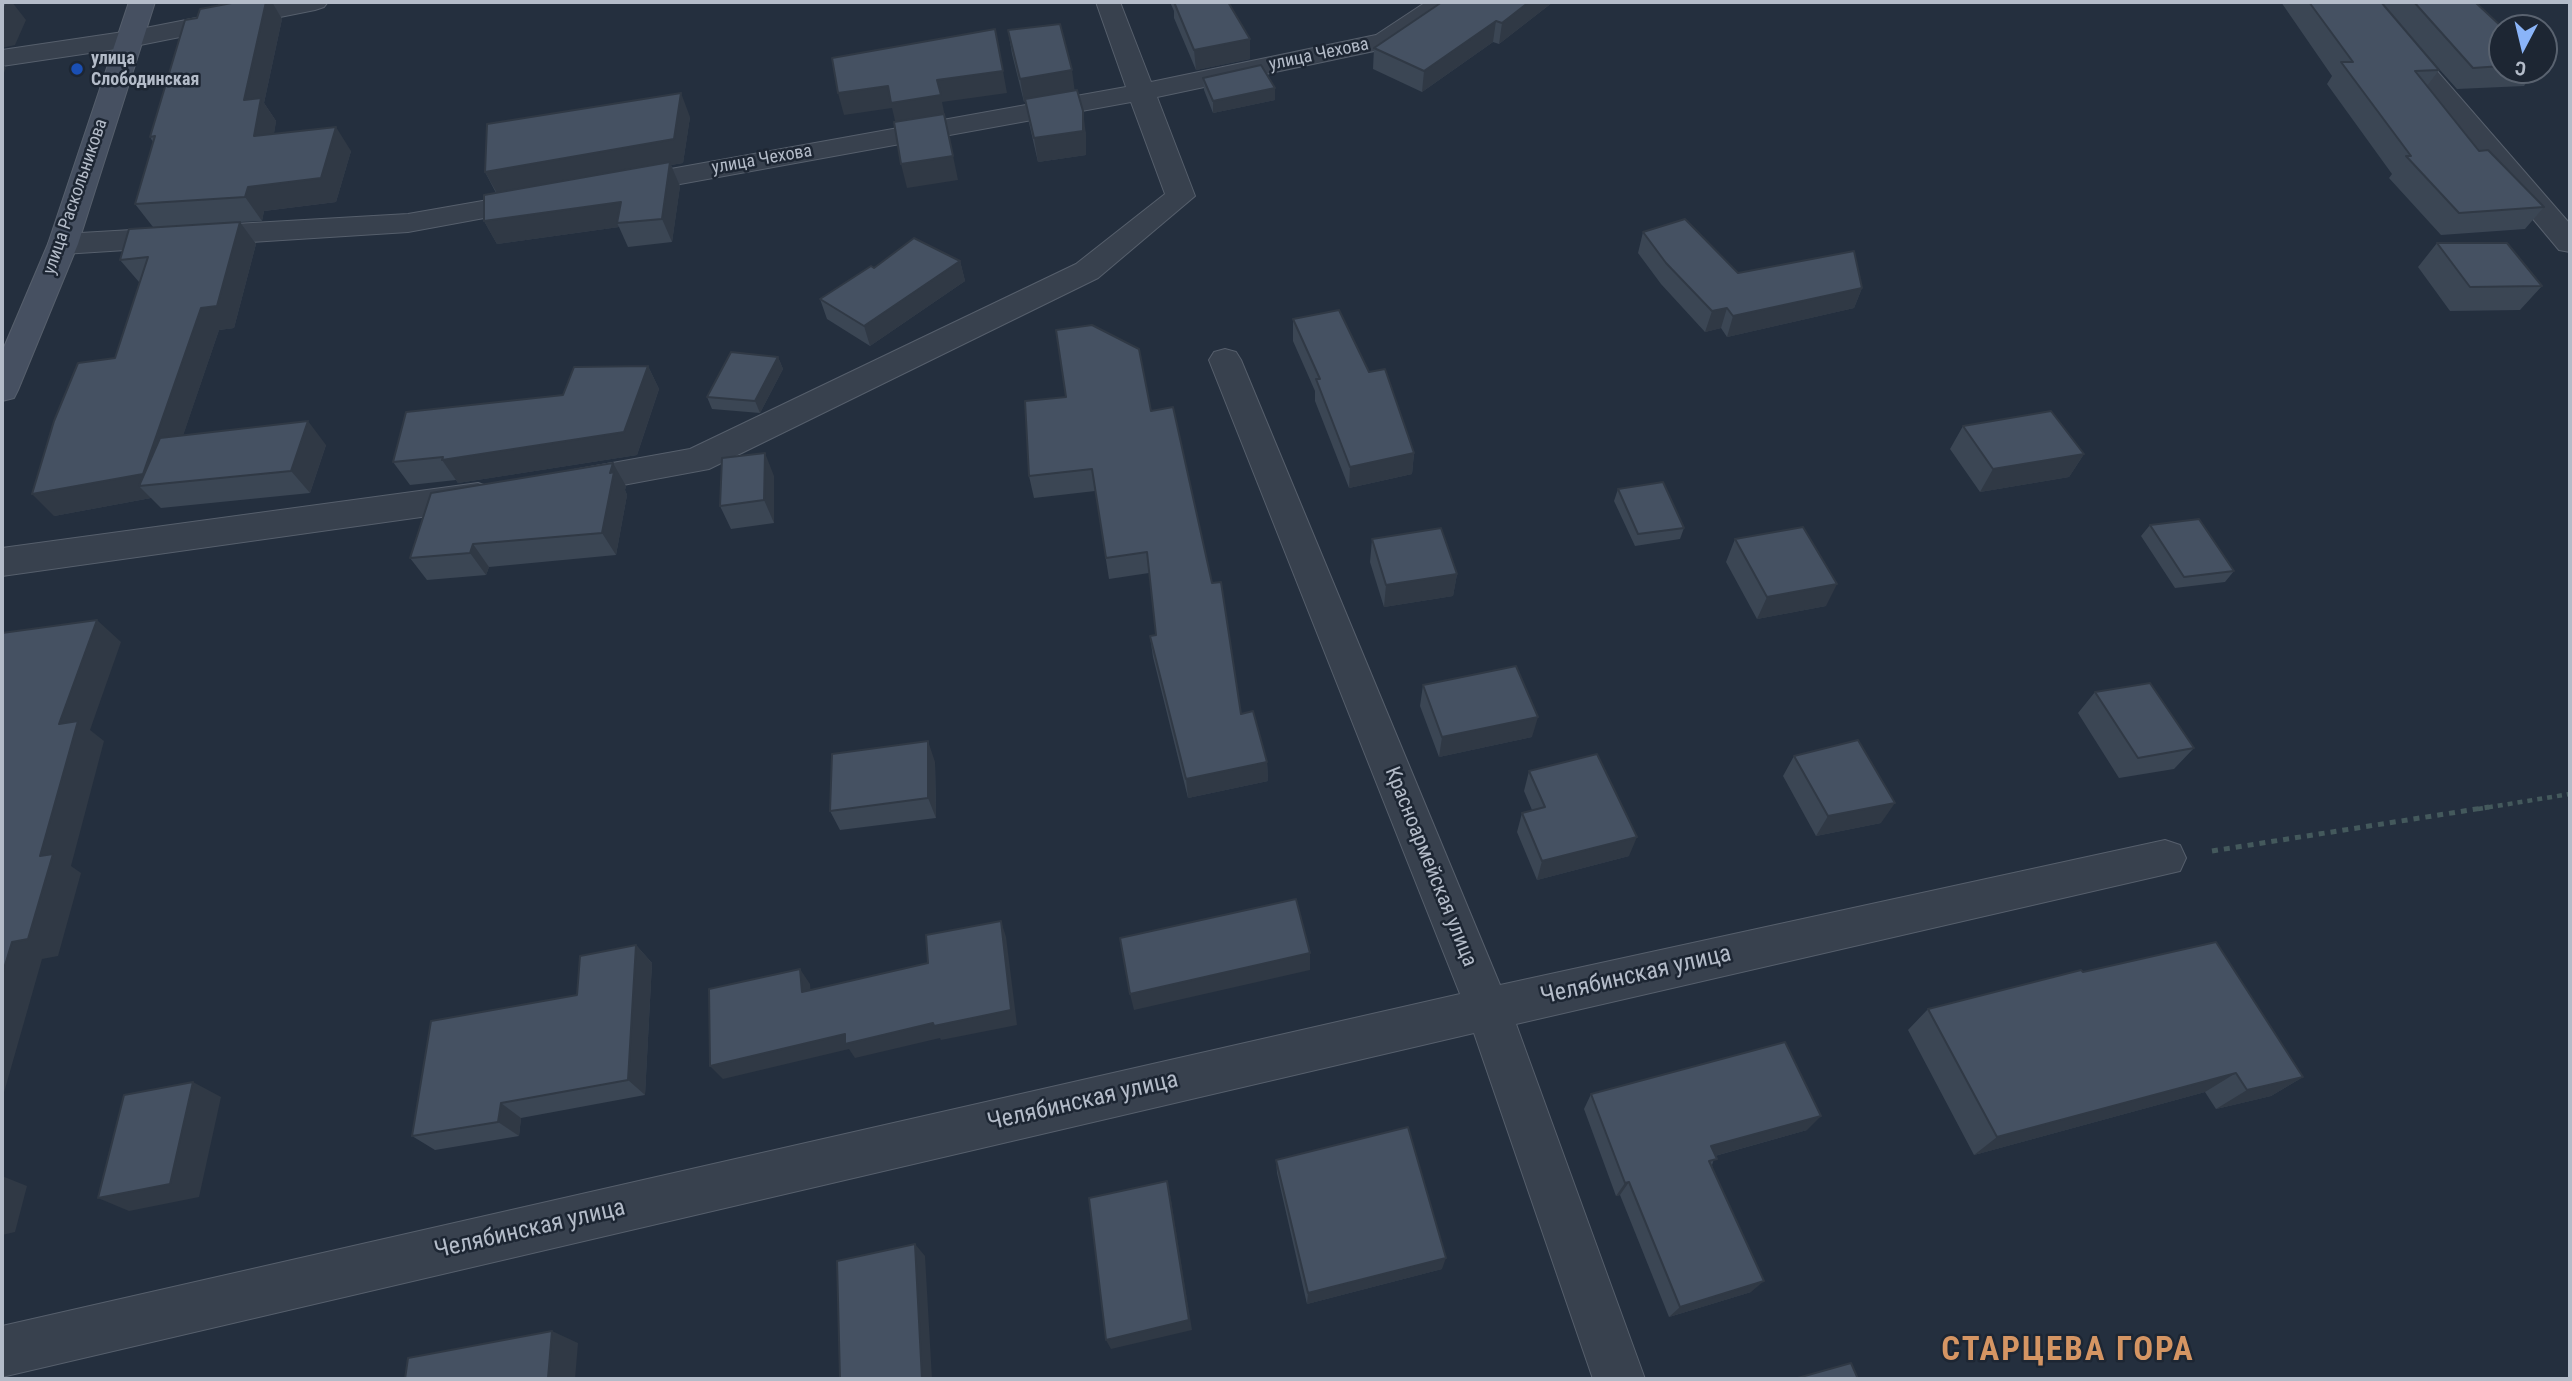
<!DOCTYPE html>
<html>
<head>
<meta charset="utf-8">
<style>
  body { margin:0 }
  #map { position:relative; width:2572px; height:1381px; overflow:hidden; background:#242f3e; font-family:"Roboto Condensed",sans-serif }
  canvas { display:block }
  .frame { position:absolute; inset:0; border:4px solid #b4bcc9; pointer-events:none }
  .north { position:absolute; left:2488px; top:14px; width:70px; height:70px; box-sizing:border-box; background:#1d2633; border:2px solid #59626f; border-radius:50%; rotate:187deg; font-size:19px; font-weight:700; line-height:28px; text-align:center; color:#b4bcc9 }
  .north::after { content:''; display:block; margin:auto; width:24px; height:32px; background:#8ab4f8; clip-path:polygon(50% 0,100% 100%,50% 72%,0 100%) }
</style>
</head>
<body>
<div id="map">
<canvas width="2572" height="1381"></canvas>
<div class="frame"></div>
<div class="north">С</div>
</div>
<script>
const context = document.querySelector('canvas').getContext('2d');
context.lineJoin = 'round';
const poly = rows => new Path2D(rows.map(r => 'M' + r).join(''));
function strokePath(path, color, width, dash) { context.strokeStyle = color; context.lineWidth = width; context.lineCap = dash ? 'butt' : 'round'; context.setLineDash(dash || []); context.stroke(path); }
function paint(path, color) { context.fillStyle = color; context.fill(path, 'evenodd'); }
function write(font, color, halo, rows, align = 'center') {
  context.font = font + ' "Roboto Condensed",sans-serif'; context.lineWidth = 5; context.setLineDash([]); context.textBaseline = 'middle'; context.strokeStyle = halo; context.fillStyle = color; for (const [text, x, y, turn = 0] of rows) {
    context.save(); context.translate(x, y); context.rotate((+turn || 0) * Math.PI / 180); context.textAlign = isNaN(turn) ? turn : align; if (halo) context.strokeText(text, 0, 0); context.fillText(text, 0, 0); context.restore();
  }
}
const pathFar1 = poly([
  [2478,809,2570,794]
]);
const path = poly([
  [2212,851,2489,807]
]);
const street = poly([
  [278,2,328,2,324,7,315,10,130,47,2,66,2,50,130,31,278,2],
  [1096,2,1120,2,1151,82,1376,35,1426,2,1456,2,1452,7,1393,47,1157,97,1195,196,1098,278,709,469,569,495,557,491,552,482,557,473,690,449,1076,264,1165,194,1131,102,625,194,615,191,611,185,615,179,1126,87,1096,2],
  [2352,2,2377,2,2570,224,2570,252,2559,250,2352,2],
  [534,192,544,195,549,201,544,207,408,232,63,254,52,251,48,244,52,237,63,234,408,214,534,192],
  [1225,349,1236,352,1241,360,1500,985,2165,840,2180,845,2186,858,2180,871,1516,1024,1645,1379,1593,1379,1474,1033,2,1377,2,1326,1460,994,1209,360,1214,352,1225,349],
  [478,483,490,487,495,496,490,505,478,509,2,576,2,548,478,483]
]);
const secondary = poly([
  [129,2,155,2,78,244,18,390,14,398,2,401,2,352,48,244,129,2]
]);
const wall = poly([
  [217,2,272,2,282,19,264,103,276,121,274,133,351,151,336,202,264,211,262,221,240,222,256,244,234,328,219,330,183,435,326,445,310,493,161,508,151,498,54,516,115,358,140,282,139,282,120,260,153,227,135,204,153,142,150,137,197,18,219,5],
  [1170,2,1228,2,1250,59,1196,70,1174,18,1174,11],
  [1553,2,1499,44,1493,42,1422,92,1373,69,1374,48],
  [2281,2,2475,2,2502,28,2502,70,2536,70,2524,86,2457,89,2423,51,2439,70,2427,86,2479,151,2544,207,2525,229,2441,235,2389,178,2392,174,2327,84,2332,76],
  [1008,30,1075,90,1086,135,1086,155,1038,162,1029,123,1025,102,1024,102,1012,54],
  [1203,78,1275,88,1275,100,1213,113,1204,90],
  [690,117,683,163,671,165,680,186,672,242,628,247,619,227,497,244,484,221,496,193,485,172],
  [1643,232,1738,273,1862,288,1854,308,1727,337,1721,328,1705,332,1661,284,1638,253],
  [2437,243,2542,286,2520,310,2450,311,2418,267],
  [960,261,965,281,870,346,827,319,820,299,874,268],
  [1293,319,1369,372,1414,453,1412,474,1349,488,1315,401,1315,391,1293,341],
  [778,357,783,369,760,413,712,409,707,397],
  [648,366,659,389,637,455,458,483,456,480,410,485,393,462,563,395],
  [1151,411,1241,714,1267,762,1268,781,1188,798,1153,657,1150,636,1156,635,1149,573,1109,579,1095,491,1034,498,1029,476],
  [1963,426,2084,454,2069,477,1980,492,1950,449],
  [774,476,774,523,731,529,720,506],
  [626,486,625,490,627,495,616,555,489,567,486,575,427,580,410,558],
  [1618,489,1684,528,1680,539,1635,546,1614,501],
  [2150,525,2234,571,2225,582,2175,588,2141,536],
  [1372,539,1457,574,1453,596,1384,607,1370,562],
  [1735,539,1826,606,1757,619,1726,562],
  [1423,685,1532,737,1439,757,1420,706],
  [2095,692,2194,748,2174,769,2119,778,2078,713],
  [1794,756,1881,823,1816,836,1783,776],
  [935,762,936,818,840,830,830,811],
  [1529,771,1629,856,1537,880,1517,832,1522,813,1532,810,1524,791],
  [636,945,652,963,645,1095,521,1118,519,1136,435,1150,412,1136],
  [2083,972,2303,1077,2271,1096,2216,1109,2205,1092,1974,1155,1908,1030,1928,1009],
  [1591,1094,1807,1130,1715,1156,1712,1165,1751,1292,1669,1317,1620,1195,1616,1196,1584,1109],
  [1276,1160,1442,1269,1307,1304,1277,1173]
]);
const shadedWall = poly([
  [7,2,12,2,26,20,15,45,2,48,2,14],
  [217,2,272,2,282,19,264,103,276,121,270,159,254,136,244,100,222,10],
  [1529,2,1553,2,1499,44,1502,23],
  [1496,21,1493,42,1422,92,1424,71],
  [1250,39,1250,59,1196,70,1194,50],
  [2,63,6,68,2,78],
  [1072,70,1075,93,1024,102,1020,79],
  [1003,71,1007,93,942,102,958,180,907,188,901,164,896,125,892,108,844,115,838,93],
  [1275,88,1275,100,1213,113,1213,101],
  [681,93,690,117,683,163,671,165,680,186,672,242,662,219,670,165,498,195,485,172],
  [1083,111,1086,135,1086,155,1038,162,1034,138],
  [336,127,351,151,336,202,264,211,262,221,245,197,248,187],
  [621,202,617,223,619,227,497,244,484,221],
  [240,222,256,244,234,328,219,330,167,483,139,486,151,498,54,516,32,494,201,308],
  [960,261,965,281,870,346,864,326],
  [1862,288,1854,308,1727,337,1733,316],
  [1727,308,1721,328,1705,332,1712,311],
  [778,357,783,369,760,413,755,401],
  [648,366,659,389,637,455,458,483,442,460],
  [308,421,326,445,310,493,291,471],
  [765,453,774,476,774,523,764,500],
  [1414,453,1412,474,1349,488,1350,467],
  [2084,454,2069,477,1980,492,1993,469],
  [613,463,626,486,625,490,627,495,616,555,602,533,610,473],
  [473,544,489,567,486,575,470,553],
  [1457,574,1453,596,1384,607,1386,585],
  [1837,584,1826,606,1757,619,1767,597],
  [97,620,121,642,90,730,104,741,71,866,81,873,58,956,42,959,3,1096,2,1096,2,975,40,856,59,724],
  [1538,717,1532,737,1439,757,1442,737],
  [928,741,935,762,936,818,928,798],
  [1267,762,1268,781,1188,798,1186,779],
  [1895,803,1881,823,1816,836,1828,816],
  [1637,837,1629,856,1537,880,1542,861],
  [1001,921,1006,937,1017,1025,941,1040,940,1038,855,1058,849,1049,723,1079,710,1066,845,1034,933,1023],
  [636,945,652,963,645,1095,628,1080],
  [1310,953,1310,970,1134,1010,1130,994],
  [800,969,810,984,812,1007,802,992],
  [2236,1073,2205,1092,1974,1155,1997,1137],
  [2303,1077,2271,1096,2216,1109,2247,1090],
  [193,1082,221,1097,199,1197,129,1211,98,1198],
  [501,1103,521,1118,519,1136,498,1122],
  [1821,1116,1807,1130,1700,1160,1711,1146],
  [2,1176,27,1186,15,1232,2,1235],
  [1167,1181,1170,1194,1192,1330,1111,1349,1106,1340],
  [1629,1182,1620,1195,1616,1196,1625,1183],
  [915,1244,925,1256,932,1379,922,1379],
  [1446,1258,1442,1269,1307,1304,1308,1293],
  [1764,1281,1751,1292,1669,1317,1680,1307],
  [552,1331,578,1343,575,1379,551,1379,548,1378]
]);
const building = poly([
  [2,2,7,2,2,14,2,2],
  [237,2,266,2,244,100,261,98,254,136,336,127,321,178,248,187,245,197,135,204,155,136,150,137,185,20,197,18,200,9,237,2],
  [1174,2,1228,2,1250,39,1194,50,1174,2],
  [1442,2,1529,2,1502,23,1496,21,1424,71,1374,48,1442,2],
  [2309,2,2381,2,2439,70,2415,71,2479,151,2488,150,2544,207,2459,213,2406,156,2411,156,2341,62,2353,62,2309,2],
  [2414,2,2475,2,2503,28,2502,66,2473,68,2414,2],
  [1060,24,1072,70,1020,79,1008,30,1060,24],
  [995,29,1003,71,937,80,941,95,891,103,888,86,838,93,832,58,995,29],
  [1261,65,1275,88,1213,101,1203,78,1261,65],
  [1077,90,1083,111,1083,131,1034,138,1025,99,1077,90],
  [681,93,674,139,485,172,487,124,681,93],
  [944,114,953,156,901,164,894,122,944,114],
  [670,162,662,219,617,223,621,202,484,221,484,195,670,162],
  [1685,219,1738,273,1854,251,1862,288,1733,316,1727,308,1712,311,1666,263,1643,232,1685,219],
  [240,222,217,306,201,308,143,474,32,494,54,421,78,363,115,358,148,257,120,260,129,229,240,222],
  [914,238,960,261,864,326,820,299,871,266,874,268,914,238],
  [2437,243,2507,243,2542,286,2470,287,2437,243],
  [1339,310,1369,372,1385,369,1414,453,1350,467,1316,379,1320,379,1293,319,1339,310],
  [1092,325,1139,349,1151,411,1173,407,1212,583,1221,582,1241,714,1253,711,1267,762,1186,779,1150,636,1156,635,1147,552,1106,558,1092,469,1029,476,1025,401,1066,397,1056,330,1092,325],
  [731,352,778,357,755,401,707,397,731,352],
  [648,366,624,432,442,460,443,457,393,462,406,412,563,395,574,367,648,366],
  [2051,411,2084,454,1993,469,1963,426,2051,411],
  [308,421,291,471,139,486,160,438,308,421],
  [765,453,764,500,720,506,722,458,765,453],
  [613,463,610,473,614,472,602,533,473,544,470,553,410,558,431,493,613,463],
  [1663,482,1684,528,1638,534,1618,489,1663,482],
  [2199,519,2234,571,2184,577,2150,525,2199,519],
  [1803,527,1837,584,1767,597,1735,539,1803,527],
  [1441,528,1457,574,1386,585,1372,539,1441,528],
  [97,620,59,724,78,721,40,856,53,854,28,939,12,942,2,975,2,633,97,620],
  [1516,666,1538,717,1442,737,1423,685,1516,666],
  [2150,683,2194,748,2138,758,2095,692,2150,683],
  [1858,740,1895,803,1828,816,1794,756,1858,740],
  [928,741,928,798,830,811,832,754,928,741],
  [1597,754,1637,837,1542,861,1522,813,1545,807,1529,771,1597,754],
  [1296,899,1310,953,1130,994,1120,938,1296,899],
  [1001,921,1011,1010,934,1026,933,1023,845,1044,845,1034,710,1066,709,989,800,969,802,992,928,963,926,935,1001,921],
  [2216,942,2303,1077,2247,1090,2236,1073,1997,1137,1928,1009,2081,970,2083,972,2216,942],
  [636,945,628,1080,501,1103,498,1122,412,1136,431,1021,577,995,580,956,636,945],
  [1785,1042,1821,1116,1711,1146,1717,1159,1709,1161,1764,1281,1680,1307,1629,1182,1625,1183,1591,1094,1785,1042],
  [193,1082,170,1184,98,1198,124,1095,193,1082],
  [1408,1127,1446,1258,1308,1293,1276,1160,1408,1127],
  [1167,1181,1189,1320,1106,1340,1089,1198,1167,1181],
  [915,1244,922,1379,840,1379,837,1261,915,1244],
  [552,1331,548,1378,541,1379,405,1379,408,1358,552,1331],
  [1851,1363,1858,1379,1794,1379,1851,1363]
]);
const markers = [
  [77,69,7,"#1a4fb4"]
];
const farStreetnames = [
  ["улица Чехова",1319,55,-12],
  ["улица Чехова",762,160,-10],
  ["улица Раскольникова",76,197,-71]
];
const farPoinames = [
  ["улица",91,59],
  ["Слободинская",91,80]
];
const streetNames = [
  ["Красноармейская улица",1430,867,68]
];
const nearStreetnames = [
  ["Челябинская улица",1636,976,-13],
  ["Челябинская улица",1083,1102,-13],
  ["Челябинская улица",530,1230,-13]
];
const nearDistrictnames = [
  ["СТАРЦЕВА ГОРА",2068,1352]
];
strokePath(street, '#565f6c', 2);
strokePath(secondary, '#565f6c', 2);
strokePath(pathFar1, '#44595c', 4.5, [5, 5]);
strokePath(path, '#44595c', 5, [6, 6]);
paint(street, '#38414e');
paint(secondary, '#465061');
paint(wall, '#3b4654');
paint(shadedWall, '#303945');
paint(building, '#455162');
strokePath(building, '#303945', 2);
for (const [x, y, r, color] of markers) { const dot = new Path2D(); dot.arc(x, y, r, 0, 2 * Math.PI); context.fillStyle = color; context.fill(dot); strokePath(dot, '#1d2633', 2.5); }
write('18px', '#b4bcc9', '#1d2633', farStreetnames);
write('bold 18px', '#b4bcc9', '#1d2633', farPoinames, 'left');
write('21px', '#b4bcc9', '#1d2633', streetNames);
write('24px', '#b4bcc9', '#1d2633', nearStreetnames);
context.letterSpacing = '2px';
write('bold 33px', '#d59563', '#1d2633', nearDistrictnames);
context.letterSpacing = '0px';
</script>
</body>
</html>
